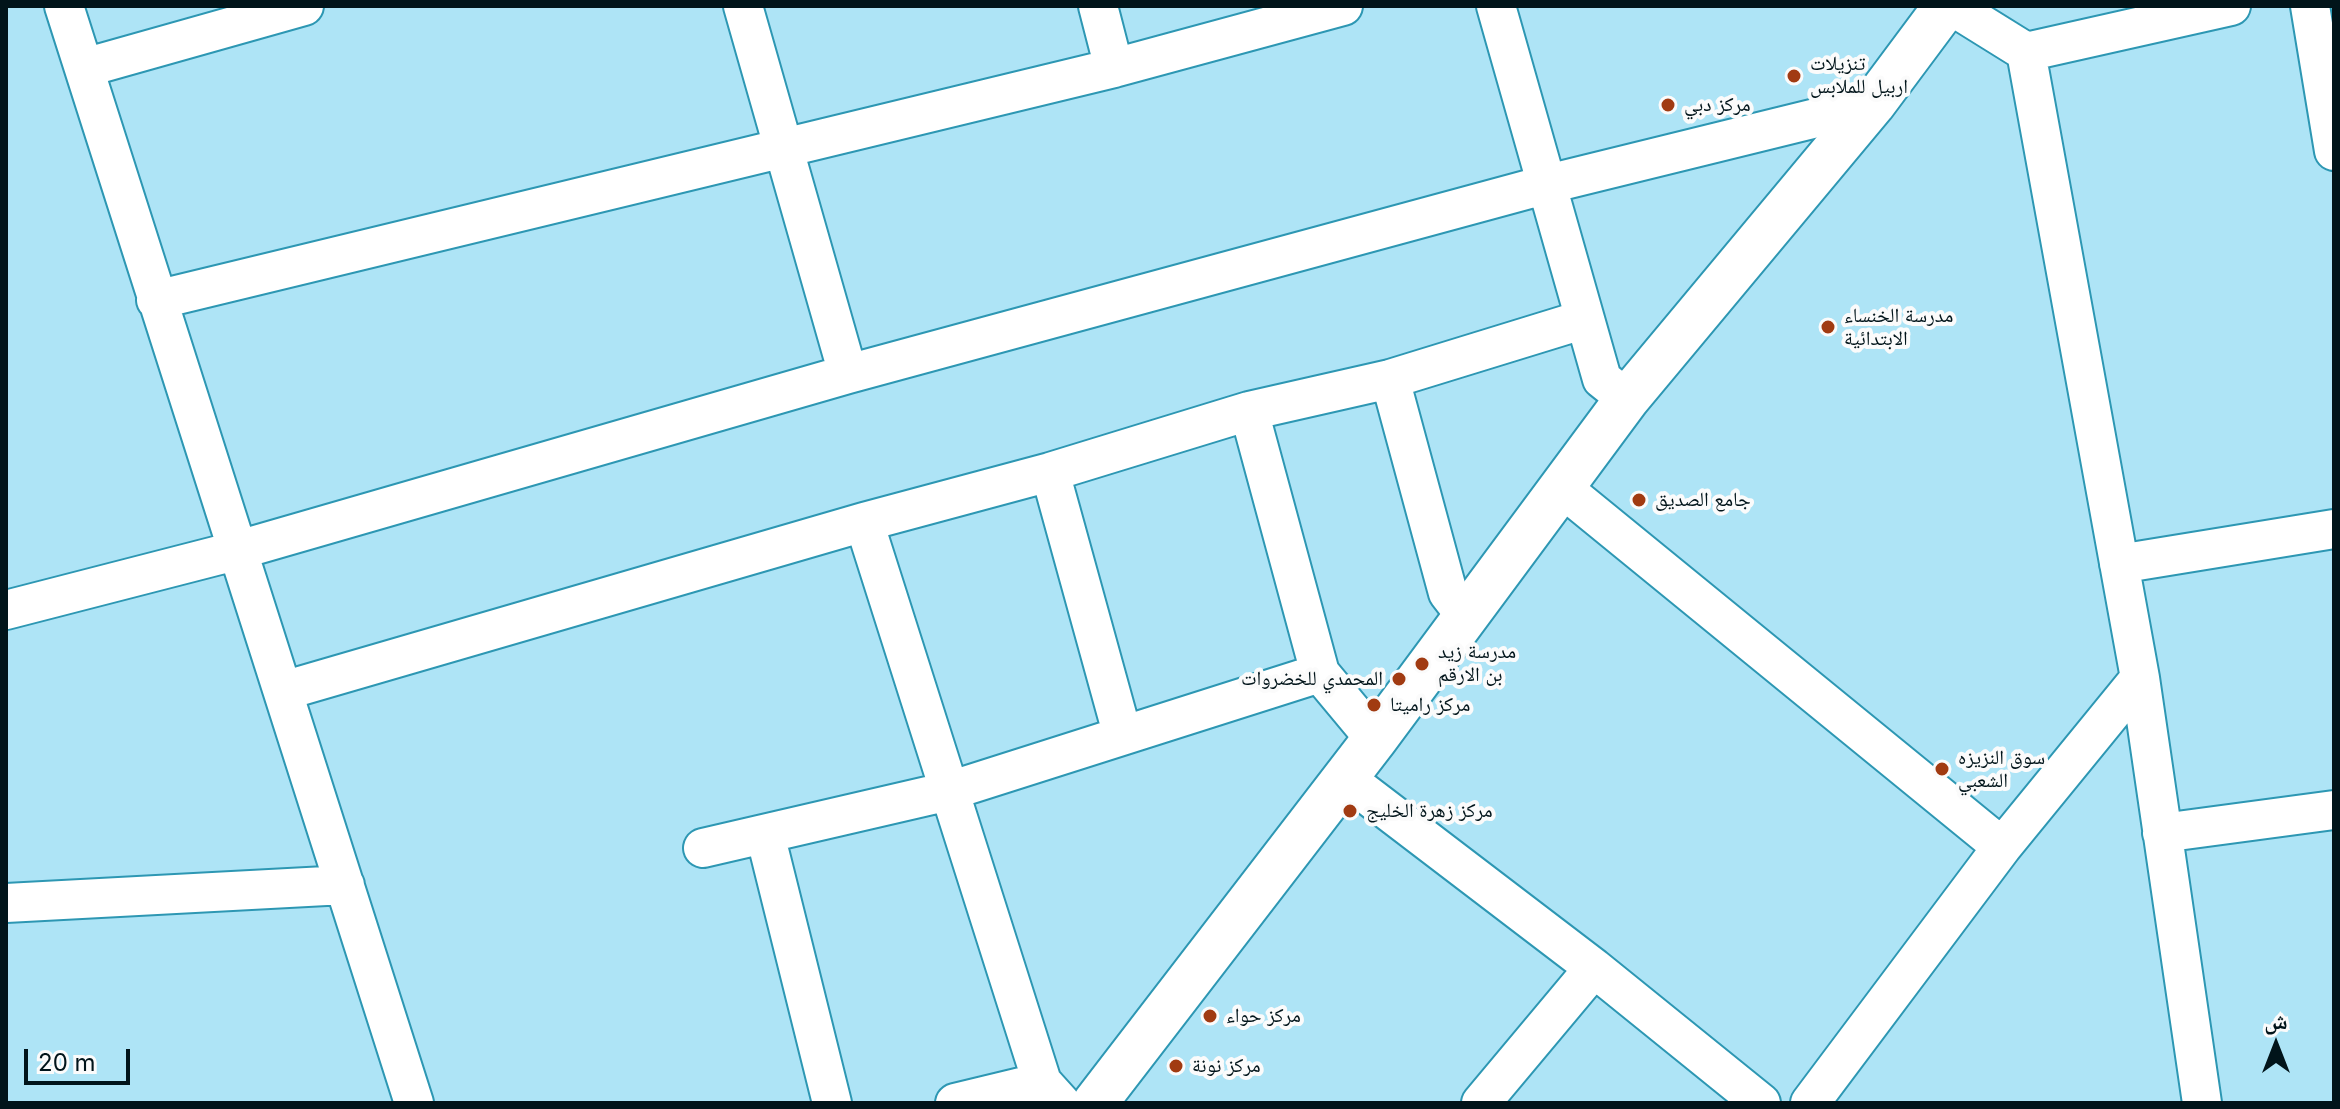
<!DOCTYPE html>
<html>
<head>
<meta charset="utf-8">
<style>
  body { margin:0 }
  #map { position:relative; width:2340px; height:1109px; overflow:hidden; background:#aee4f6; font-family:Inter,"Noto Naskh Arabic",sans-serif }
  canvas { display:block }
  .frame { position:absolute; inset:0; border:8px solid #01141a; pointer-events:none }
  .north { position:absolute; left:2236px; top:1005px; width:80px; height:80px; -webkit-text-stroke:6px #fbfbfb; paint-order:stroke; rotate:0deg; font-size:22px; font-weight:700; line-height:32px; text-align:center; color:#01141a }
  .north::after { content:''; display:block; margin:auto; width:28px; height:36px; background:#01141a; clip-path:polygon(50% 0,100% 100%,50% 72%,0 100%) }
  .scale { position:absolute; left:24px; top:1049px; width:106px; height:36px; box-sizing:border-box; border:4px solid #01141a; border-top:0; padding-left:10px; font-size:24px; line-height:28px; white-space:nowrap; color:#01141a; -webkit-text-stroke:6px #fbfbfb; paint-order:stroke }
</style>
</head>
<body>
<div id="map">
<canvas width="2340" height="1109"></canvas>
<div class="frame"></div>
<div class="north">ش</div>
<div class="scale">20 m</div>
</div>
<script>
const context = document.querySelector('canvas').getContext('2d');
context.lineJoin = 'round';
const poly = rows => new Path2D(rows.map(r => 'M' + r).join(''));
function strokePath(path, color, width, dash) { context.strokeStyle = color; context.lineWidth = width; context.lineCap = dash ? 'butt' : 'round'; context.setLineDash(dash || []); context.stroke(path); }
function write(font, color, halo, rows, align = 'center') {
  context.font = font + ' Inter,"Noto Naskh Arabic",sans-serif'; context.lineWidth = 8; context.setLineDash([]); context.textBaseline = 'middle'; context.strokeStyle = halo; context.fillStyle = color; for (const [text, x, y, turn = 0] of rows) {
    context.save(); context.translate(x, y); context.rotate((+turn || 0) * Math.PI / 180); context.textAlign = isNaN(turn) ? turn : align; if (halo) context.strokeText(text, 0, 0); context.fillText(text, 0, 0); context.restore();
  }
}
const minor = poly([
  [64,6,414,1103],
  [743,6,848,374],
  [1098,6,1114,68],
  [1496,6,1602,379,1627,399],
  [1952,6,2026,52,2231,6],
  [2310,6,2334,151],
  [2026,52,2140,678,2202,1103],
  [84,68,304,6],
  [156,300,1114,68,1343,6],
  [1390,379,1448,593,1465,615],
  [1249,411,1320,673,1375,739],
  [1050,472,1122,733],
  [1561,487,2002,847],
  [864,522,1042,1082,1061,1103],
  [2119,564,2334,529],
  [6,610,235,551,848,374,1548,184,1873,104],
  [283,691,864,522,1050,472,1249,411,1390,379,1585,319],
  [1345,778,1594,968,1761,1103],
  [2162,833,2334,810],
  [765,834,832,1103],
  [703,848,949,791,1320,673],
  [6,903,345,885],
  [955,1103,1042,1082],
  [1481,1103,1594,968],
  [1810,1103,2002,847,2140,678]
]);
const tertiary = poly([
  [1095,1103,1375,739,1627,399,1873,104,1946,6]
]);
const markers = [
  [1794,76,8,"#a13b12"],
  [1668,105,8,"#a13b12"],
  [1828,327,8,"#a13b12"],
  [1639,500,8,"#a13b12"],
  [1422,664,8,"#a13b12"],
  [1399,679,8,"#a13b12"],
  [1374,705,8,"#a13b12"],
  [1942,769,8,"#a13b12"],
  [1350,811,8,"#a13b12"],
  [1210,1016,8,"#a13b12"],
  [1176,1066,8,"#a13b12"]
];
const poiNames = [
  ["تنزيلات",1810,64],
  ["اربيل للملابس",1810,87],
  ["مركز دبي",1684,105],
  ["مدرسة الخنساء",1844,316],
  ["الابتدائية",1844,339],
  ["جامع الصديق",1655,500],
  ["مدرسة زيد",1438,652],
  ["بن الارقم",1438,675],
  ["المحمدي للخضروات",1383,679,"right"],
  ["مركز راميتا",1390,705],
  ["سوق النزيزه",1958,758],
  ["الشعبي",1958,781],
  ["مركز زهرة الخليج",1366,811],
  ["مركز حواء",1226,1016],
  ["مركز نونة",1192,1066]
];
strokePath(minor, '#2d97b3', 42);
strokePath(tertiary, '#2d97b3', 48);
strokePath(minor, '#fff', 38);
strokePath(tertiary, '#fff', 44);
for (const [x, y, r, color] of markers) { const dot = new Path2D(); dot.arc(x, y, r, 0, 2 * Math.PI); context.fillStyle = color; context.fill(dot); strokePath(dot, '#fbfbfb', 3); }
write('20px', '#01141a', '#fbfbfb', poiNames, 'left');
</script>
</body>
</html>
